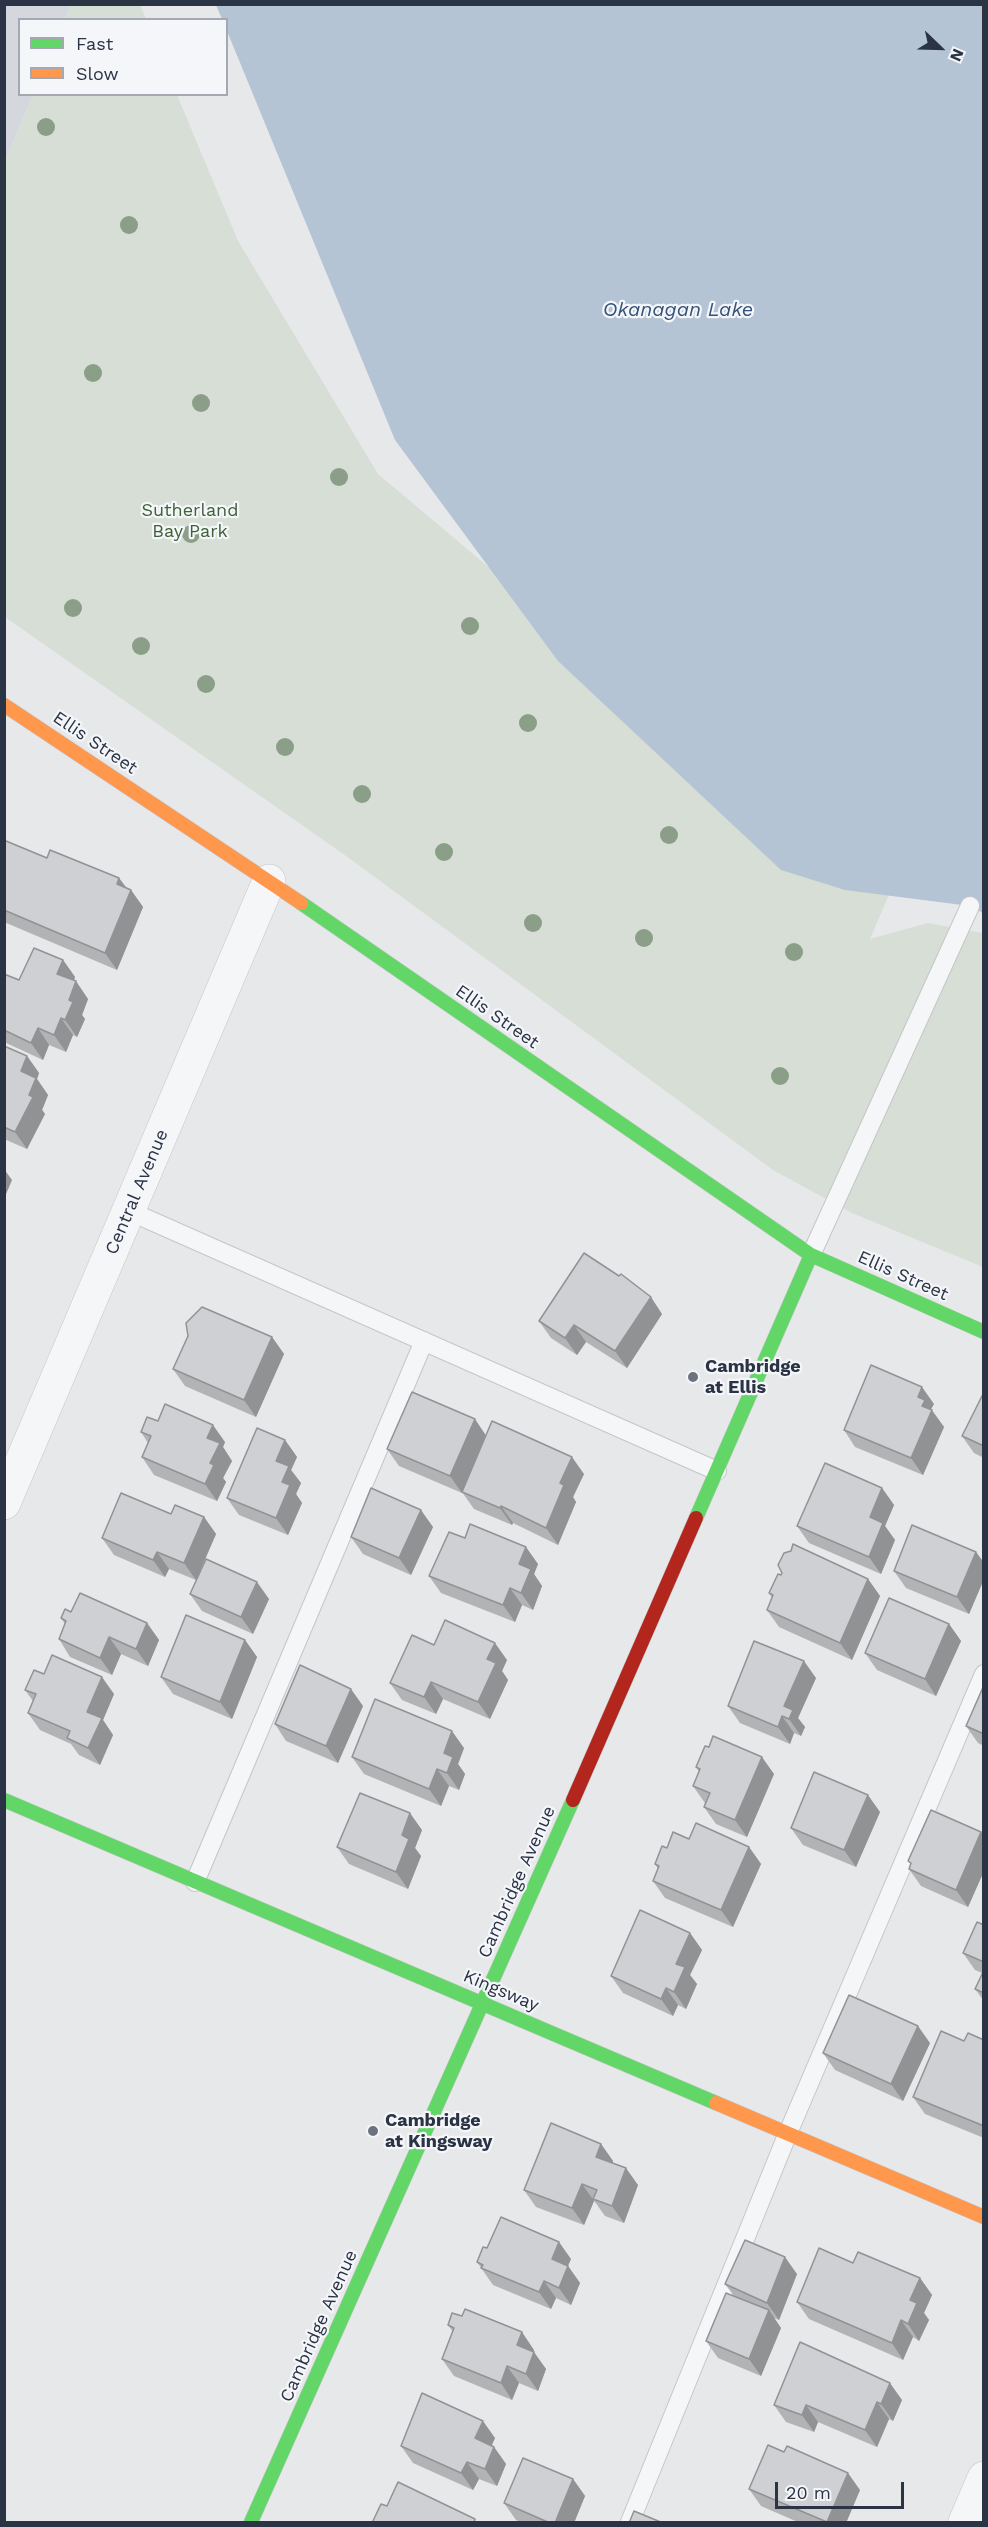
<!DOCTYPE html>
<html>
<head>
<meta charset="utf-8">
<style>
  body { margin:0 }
  #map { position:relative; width:988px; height:2527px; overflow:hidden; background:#e6e8ea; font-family:"Work Sans",sans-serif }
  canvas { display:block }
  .frame { position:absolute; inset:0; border:6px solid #2b3445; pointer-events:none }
  .legend { position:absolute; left:18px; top:18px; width:210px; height:78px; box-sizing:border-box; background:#f4f6f9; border:2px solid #a4a8b1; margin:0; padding:8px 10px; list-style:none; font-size:18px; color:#2b3445 }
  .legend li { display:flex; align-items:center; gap:12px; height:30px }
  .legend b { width:30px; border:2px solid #a4a8b1 }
  .north { position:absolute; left:910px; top:18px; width:60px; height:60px; -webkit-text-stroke:4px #f4f6f9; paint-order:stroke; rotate:113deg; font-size:16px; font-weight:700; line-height:24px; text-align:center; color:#2b3445 }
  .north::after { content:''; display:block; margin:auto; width:21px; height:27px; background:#2b3445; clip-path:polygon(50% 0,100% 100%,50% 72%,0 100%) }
  .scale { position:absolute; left:775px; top:2482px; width:129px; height:27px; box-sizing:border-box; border:3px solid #2b3445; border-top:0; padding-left:8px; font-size:18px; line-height:21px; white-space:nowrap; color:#2b3445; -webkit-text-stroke:4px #f4f6f9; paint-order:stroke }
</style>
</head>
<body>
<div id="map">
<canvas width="988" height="2527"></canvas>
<div class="frame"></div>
<ul class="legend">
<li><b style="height:8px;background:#63d668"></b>Fast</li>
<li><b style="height:8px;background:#ff974d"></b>Slow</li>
</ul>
<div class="north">N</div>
<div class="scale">20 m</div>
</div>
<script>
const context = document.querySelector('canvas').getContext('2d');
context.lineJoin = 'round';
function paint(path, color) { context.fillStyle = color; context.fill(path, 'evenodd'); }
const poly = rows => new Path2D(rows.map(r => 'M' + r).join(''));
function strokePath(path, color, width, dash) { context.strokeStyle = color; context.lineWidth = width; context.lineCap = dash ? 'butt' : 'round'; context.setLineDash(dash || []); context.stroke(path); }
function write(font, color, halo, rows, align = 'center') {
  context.font = font + ' "Work Sans",sans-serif'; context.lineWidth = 4.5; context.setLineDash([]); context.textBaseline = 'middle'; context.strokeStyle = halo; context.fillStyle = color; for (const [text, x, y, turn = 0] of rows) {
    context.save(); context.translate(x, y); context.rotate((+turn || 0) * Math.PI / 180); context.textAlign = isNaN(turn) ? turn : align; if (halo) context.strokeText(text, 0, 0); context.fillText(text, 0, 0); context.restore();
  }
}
const built = poly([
  [5,5,71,5,65,19,20,20,20,94,33,95,5,161]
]);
const green = poly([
  [71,4,140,5,146,19,65,19],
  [33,95,177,95,238,241,378,474,703,748,914,836,870,939,928,923,983,933,983,1267,852,1213,773,1170,349,858,5,617,5,161]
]);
const water = poly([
  [216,5,983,5,983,913,970,906,845,890,781,870,558,661,395,440,227,31,226,20,222,19]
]);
const lane = poly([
  [129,1211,717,1471],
  [811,1255,970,906],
  [195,1882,424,1341],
  [630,2522,788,2133,984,1674]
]);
const street = poly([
  [4,1503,269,881],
  [965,2522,984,2478]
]);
const fast = poly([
  [301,903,811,1255,984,1332],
  [696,1518,811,1255],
  [4,1800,716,2103],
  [251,2522,573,1800]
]);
const slow = poly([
  [4,705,301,903],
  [716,2103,984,2217]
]);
const jam = poly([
  [573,1800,696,1518]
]);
const trees = [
  [46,127],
  [129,225],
  [93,373],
  [201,403],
  [339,477],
  [191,534],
  [73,608],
  [470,626],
  [141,646],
  [206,684],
  [528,723],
  [285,747],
  [362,794],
  [669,835],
  [444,852],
  [533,923],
  [644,938],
  [794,952],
  [780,1076]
];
const wall = poly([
  [4,843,47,858,119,878,126,887,131,890,143,907,117,970,4,922],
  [63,960,75,977,74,981,88,999,82,1015,85,1019,77,1037,73,1035,66,1052,49,1045,43,1060,4,1042,4,974,19,980],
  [4,1046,27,1056,39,1073,37,1079,48,1095,42,1110,45,1114,27,1149,4,1139],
  [662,1314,627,1368,586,1342,577,1355,551,1338,539,1321],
  [272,1337,284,1354,256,1417,185,1386,173,1369],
  [984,1394,984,1458,974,1453,962,1436],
  [934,1404,931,1409,944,1427,923,1475,855,1447,844,1430],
  [141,1432,225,1442,223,1447,232,1461,223,1478,226,1482,217,1501,154,1475,142,1457,148,1443],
  [486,1436,584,1474,573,1497,576,1502,558,1545,513,1523,512,1525,474,1509,462,1492,462,1493,399,1466,387,1449],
  [285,1440,297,1457,291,1470,301,1483,296,1494,302,1503,288,1535,239,1515,227,1498],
  [882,1488,894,1505,885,1526,895,1540,881,1574,809,1543,797,1526],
  [171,1514,204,1517,216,1534,200,1571,269,1599,253,1634,202,1611,190,1594,196,1580,169,1569,165,1577,114,1555,102,1538],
  [433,1527,411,1575,363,1554,351,1537],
  [465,1538,538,1564,534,1574,542,1586,533,1610,522,1605,515,1622,441,1593,429,1576],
  [976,1552,984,1563,984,1579,969,1614,906,1588,894,1571],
  [781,1575,868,1579,880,1596,852,1660,779,1627,767,1610,772,1598,769,1593],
  [71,1612,147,1623,159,1640,148,1666,121,1654,112,1675,70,1657,59,1639,65,1624,61,1618],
  [949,1624,961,1641,936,1696,877,1670,865,1653],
  [245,1640,257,1657,232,1719,173,1694,161,1677],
  [434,1645,507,1660,502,1671,508,1680,490,1719,443,1699,436,1714,402,1700,390,1683],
  [44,1674,114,1694,103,1720,113,1735,100,1765,79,1755,71,1744,40,1730,28,1713,33,1701,25,1690],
  [816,1678,798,1718,805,1727,801,1736,794,1733,790,1744,740,1723,728,1706],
  [984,1685,984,1746,978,1743,966,1726],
  [363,1706,338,1763,286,1741,275,1724],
  [709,1747,774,1774,747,1837,716,1824,704,1807,705,1803,693,1786,699,1772,696,1767],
  [464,1748,458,1764,465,1774,459,1790,449,1786,441,1806,364,1774,352,1757],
  [880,1812,856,1867,803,1845,791,1828],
  [422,1830,415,1848,421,1856,408,1889,349,1864,337,1847],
  [981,1832,984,1835,984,1871,968,1907,921,1886,909,1869,911,1865,908,1861],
  [689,1839,749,1847,761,1864,733,1927,665,1898,653,1881,658,1869,655,1864,667,1848],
  [984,1925,984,2001,975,1989,982,1973,975,1970,963,1953],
  [690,1933,702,1950,690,1975,697,1984,686,2009,678,2005,673,2016,623,1993,611,1976],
  [984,2040,984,2138,925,2114,913,2097,964,2041],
  [930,2043,903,2101,835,2070,823,2053],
  [601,2144,613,2161,612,2163,638,2185,624,2223,605,2216,595,2202,594,2201,584,2225,536,2207,524,2190],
  [487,2248,571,2259,568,2266,580,2283,571,2305,556,2298,551,2309,493,2285,477,2262],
  [853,2263,920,2278,932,2295,924,2313,929,2320,919,2341,913,2337,903,2360,809,2319,797,2302],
  [797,2274,779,2320,774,2318,781,2328,761,2376,718,2358,706,2341,734,2296,725,2284],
  [448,2325,534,2350,533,2352,546,2369,538,2391,519,2383,512,2400,454,2376,442,2359,453,2332],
  [902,2400,893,2421,889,2419,877,2447,818,2422,814,2432,786,2422,774,2405],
  [495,2438,492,2445,494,2447,506,2464,497,2486,479,2479,473,2490,413,2463,401,2446],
  [573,2479,585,2496,574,2523,522,2523,516,2520,504,2503],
  [749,2489,860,2490,846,2523,800,2523,761,2506]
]);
const shadedWall = poly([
  [119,878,130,893,131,890,143,907,117,970,105,953,117,884],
  [63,960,75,977,69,991,57,974],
  [76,981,88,999,82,1015,85,1019,77,1037,65,1020,69,1000],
  [61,1018,73,1035,66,1052,54,1035],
  [38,1028,49,1045,43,1060,31,1043],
  [27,1056,39,1073,37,1079,48,1095,42,1110,45,1114,27,1149,15,1132,29,1095,21,1071],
  [4,1169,12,1180,4,1199],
  [651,1297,662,1314,627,1368,615,1351],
  [574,1325,586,1342,577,1355,565,1338],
  [272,1337,284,1354,256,1417,244,1400],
  [922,1387,934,1404,931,1409,944,1427,923,1475,911,1458,922,1406,918,1397],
  [475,1419,487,1437,462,1493,450,1476],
  [213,1425,225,1442,223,1447,232,1461,223,1478,226,1482,217,1501,205,1484,210,1463,207,1438],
  [285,1440,297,1457,291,1470,301,1483,296,1494,302,1503,288,1535,276,1518,282,1482,276,1461],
  [572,1457,584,1474,573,1497,576,1502,558,1545,546,1528,560,1483],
  [882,1488,894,1505,885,1526,895,1540,881,1574,869,1557,870,1517],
  [501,1506,513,1523,512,1525,500,1508],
  [421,1510,433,1527,411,1575,399,1558],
  [204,1517,216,1534,196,1580,184,1563],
  [526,1547,538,1564,534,1574,542,1586,533,1610,521,1593,519,1564],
  [157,1552,169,1569,165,1577,153,1560],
  [976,1552,984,1563,984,1579,969,1614,957,1597],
  [868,1579,880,1596,852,1660,840,1643],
  [257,1582,269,1599,253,1634,241,1617],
  [510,1588,522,1605,515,1622,503,1605],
  [147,1623,159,1640,148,1666,136,1649],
  [949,1624,961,1641,936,1696,925,1679],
  [109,1637,121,1654,112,1675,100,1658],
  [245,1640,257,1657,232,1719,220,1702],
  [495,1643,507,1660,502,1671,508,1680,490,1719,478,1702,487,1659],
  [804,1661,816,1678,798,1718,805,1727,801,1736,789,1719,784,1706],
  [102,1677,114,1694,103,1720,113,1735,100,1765,88,1748,87,1712],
  [431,1682,443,1699,436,1714,424,1697],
  [351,1689,363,1706,338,1763,326,1746],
  [782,1716,794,1733,790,1744,778,1727],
  [452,1731,464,1748,458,1764,465,1774,459,1790,447,1773,444,1753],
  [762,1757,774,1774,747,1837,735,1820],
  [437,1769,449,1786,441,1806,429,1789],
  [868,1795,880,1812,856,1867,844,1850],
  [410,1813,422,1830,415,1848,421,1856,408,1889,396,1872,402,1835],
  [981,1832,984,1835,984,1871,968,1907,956,1890],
  [749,1847,761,1864,733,1927,721,1910],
  [690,1933,702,1950,690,1975,697,1984,686,2009,674,1992,676,1964],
  [666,1988,678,2005,673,2016,661,1999],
  [918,2026,930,2043,903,2101,891,2084],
  [601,2144,613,2161,608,2174,596,2157],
  [626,2168,638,2185,624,2223,612,2206],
  [582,2184,594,2201,584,2225,572,2208],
  [559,2242,571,2259,563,2276,552,2259],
  [785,2257,797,2274,779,2320,767,2303],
  [568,2266,580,2283,571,2305,559,2288],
  [920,2278,932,2295,924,2313,929,2320,919,2341,908,2324,910,2300],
  [544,2281,556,2298,551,2309,539,2292],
  [769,2310,781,2328,761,2376,749,2359],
  [901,2320,913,2337,903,2360,892,2343],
  [522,2332,534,2350,529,2362,517,2345],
  [534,2352,546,2369,538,2391,526,2374],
  [507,2366,519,2383,512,2400,501,2383],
  [890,2383,902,2400,893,2421,881,2404],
  [877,2402,889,2419,877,2447,865,2430],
  [806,2405,818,2422,814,2432,802,2415],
  [483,2421,495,2438,487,2455,475,2438],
  [494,2447,506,2464,497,2486,485,2469],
  [467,2462,479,2479,473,2490,461,2473],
  [848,2473,860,2490,846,2523,827,2523],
  [573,2479,585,2496,574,2523,555,2523]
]);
const building = poly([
  [6,841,47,858,50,850,119,878,117,884,131,890,105,953,4,910,4,843,6,841],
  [34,948,63,960,57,974,76,981,69,1000,73,1002,65,1020,61,1018,54,1035,38,1028,31,1043,4,1030,4,974,19,980,34,948],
  [4,1046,27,1056,21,1071,36,1078,29,1095,33,1097,15,1132,4,1127,4,1046],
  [584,1253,619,1276,621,1274,651,1297,615,1351,574,1325,565,1338,539,1321,584,1253],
  [202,1307,272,1337,244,1400,173,1369,188,1336,186,1323,202,1307],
  [871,1365,922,1387,918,1397,925,1400,922,1406,932,1410,911,1458,844,1430,871,1365],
  [412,1392,475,1419,450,1476,387,1449,412,1392],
  [983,1394,984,1394,984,1446,962,1436,983,1394],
  [165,1404,213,1425,207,1438,220,1443,210,1463,214,1465,205,1484,142,1457,151,1436,141,1432,147,1417,158,1421,165,1404],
  [492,1421,572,1457,560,1483,564,1485,546,1528,501,1506,500,1508,462,1492,492,1421],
  [257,1428,285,1440,276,1461,289,1466,282,1482,290,1485,276,1518,227,1498,257,1428],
  [825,1463,882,1488,870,1517,883,1523,869,1557,797,1526,825,1463],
  [371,1488,421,1510,399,1558,351,1537,371,1488],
  [121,1493,171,1514,175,1505,204,1517,184,1563,157,1552,153,1560,102,1538,121,1493],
  [470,1524,526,1547,519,1564,531,1569,521,1593,510,1588,503,1605,429,1576,449,1532,465,1538,470,1524],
  [912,1525,976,1552,957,1597,894,1571,912,1525],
  [793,1544,868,1579,840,1643,767,1610,773,1595,769,1593,778,1574,781,1575,782,1573,778,1565,784,1553,791,1551,793,1544],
  [206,1559,257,1582,241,1617,190,1594,206,1559],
  [80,1593,147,1623,136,1649,109,1637,100,1658,59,1639,66,1621,61,1618,65,1609,71,1612,80,1593],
  [889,1598,949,1624,925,1679,865,1653,889,1598],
  [186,1615,245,1640,220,1702,161,1677,186,1615],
  [445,1620,495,1643,487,1659,496,1663,478,1702,431,1682,424,1697,390,1683,412,1635,434,1645,445,1620],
  [754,1641,804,1661,784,1706,793,1710,789,1719,782,1716,778,1727,728,1706,754,1641],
  [52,1655,102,1677,87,1712,102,1718,88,1748,67,1738,70,1731,28,1713,36,1694,25,1690,34,1670,44,1674,52,1655],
  [300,1665,351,1689,326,1746,275,1724,300,1665],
  [984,1685,984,1734,966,1726,984,1685],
  [375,1699,452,1731,444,1753,453,1757,447,1773,437,1769,429,1789,352,1757,375,1699],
  [713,1736,762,1757,735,1820,704,1807,710,1793,693,1786,700,1769,696,1767,705,1746,709,1747,713,1736],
  [814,1772,868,1795,844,1850,791,1828,814,1772],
  [360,1793,410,1813,402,1835,409,1839,396,1872,337,1847,360,1793],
  [931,1810,981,1832,956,1890,909,1869,911,1863,908,1861,931,1810],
  [696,1823,749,1847,721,1910,653,1881,659,1866,655,1864,662,1846,667,1848,673,1832,689,1839,696,1823],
  [640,1910,690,1933,676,1964,685,1967,674,1992,666,1988,661,1999,611,1976,640,1910],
  [977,1922,984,1925,984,1962,963,1953,977,1922],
  [984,1970,984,1993,975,1989,984,1970],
  [849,1995,918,2026,891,2084,823,2053,849,1995],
  [941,2031,964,2041,968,2033,984,2040,984,2126,913,2097,941,2031],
  [551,2123,601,2144,596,2157,626,2168,612,2206,593,2199,597,2190,582,2184,572,2208,524,2190,551,2123],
  [501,2217,559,2242,552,2259,568,2266,559,2288,544,2281,539,2292,481,2268,483,2265,477,2262,483,2247,487,2248,501,2217],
  [745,2240,785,2257,767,2303,725,2284,745,2240],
  [819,2248,853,2263,858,2252,920,2278,910,2300,917,2303,908,2324,901,2320,892,2343,797,2302,819,2248],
  [726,2293,769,2310,749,2359,706,2341,726,2293],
  [465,2309,522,2332,517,2345,534,2352,526,2374,507,2366,501,2383,442,2359,454,2328,448,2325,452,2313,462,2316,465,2309],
  [800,2342,890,2383,881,2404,877,2402,865,2430,806,2405,802,2415,774,2405,800,2342],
  [422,2393,483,2421,475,2438,494,2447,485,2469,467,2462,461,2473,401,2446,422,2393],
  [768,2445,784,2452,787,2446,848,2473,827,2522,749,2489,768,2445],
  [523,2458,573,2479,555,2523,550,2523,504,2503,523,2458],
  [398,2482,475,2519,474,2523,372,2523,381,2504,387,2506,398,2482],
  [634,2511,663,2523,629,2523,634,2511]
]);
const markers = [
  [693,1377,6,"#6c737f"],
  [373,2131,6,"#6c737f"]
];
const parkNames = [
  ["Sutherland",190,511],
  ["Bay Park",190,532]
];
const streetNames = [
  ["Ellis Street",95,743,34],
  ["Ellis Street",497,1017,35],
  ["Central Avenue",137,1192,-67],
  ["Ellis Street",903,1276,24],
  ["Cambridge Avenue",517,1882,-66],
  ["Kingsway",501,1991,23],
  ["Cambridge Avenue",319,2326,-66]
];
const poiNames = [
  ["Cambridge",705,1367],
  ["at Ellis",705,1388],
  ["Cambridge",385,2121],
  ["at Kingsway",385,2142]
];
const waterNames = [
  ["Okanagan Lake",678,310]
];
paint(built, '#d4d7dd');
paint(green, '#d6ded6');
paint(water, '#b4c4d5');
strokePath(lane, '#c4c6c8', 20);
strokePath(street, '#c4c6c8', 34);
strokePath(fast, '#c4c6c8', 15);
strokePath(slow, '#c4c6c8', 15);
strokePath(jam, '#c4c6c8', 15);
strokePath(lane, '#f5f6f7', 18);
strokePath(street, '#f5f6f7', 33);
strokePath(fast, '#63d668', 14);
strokePath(slow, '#ff974d', 14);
strokePath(jam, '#b3261e', 14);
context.fillStyle = '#8a9e88';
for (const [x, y] of trees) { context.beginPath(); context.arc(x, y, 9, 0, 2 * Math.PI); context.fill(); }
paint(wall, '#b1b3b5');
paint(shadedWall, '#909294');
paint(building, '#ced0d3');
strokePath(building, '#909294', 1.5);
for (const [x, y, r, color] of markers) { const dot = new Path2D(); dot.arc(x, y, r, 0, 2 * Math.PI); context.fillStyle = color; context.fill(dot); strokePath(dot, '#f4f6f9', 2); }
write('18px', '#3f6138', '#f4f6f9', parkNames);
write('18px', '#2b3445', '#f4f6f9', streetNames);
write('bold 18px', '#2b3445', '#f4f6f9', poiNames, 'left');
write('italic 20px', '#34527a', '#f4f6f9', waterNames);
</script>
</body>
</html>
